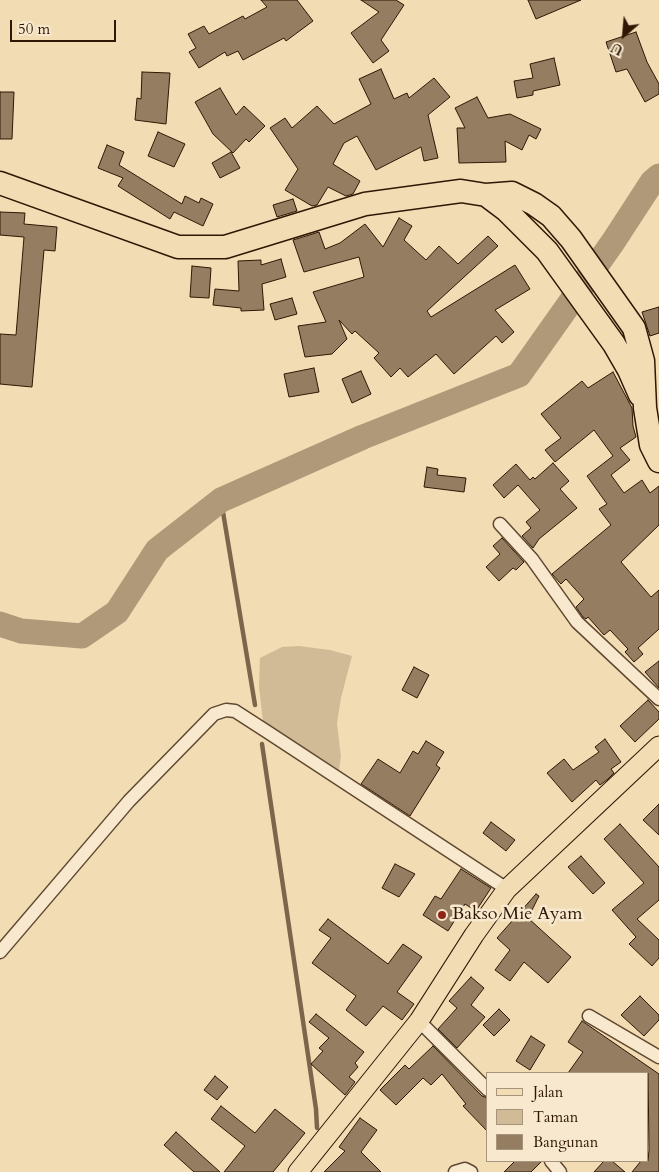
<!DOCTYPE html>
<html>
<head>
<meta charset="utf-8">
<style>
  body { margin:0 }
  #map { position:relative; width:659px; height:1172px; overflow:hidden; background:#f2dcb4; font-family:Cardo,serif }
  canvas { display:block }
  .legend { position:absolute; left:486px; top:1072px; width:162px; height:90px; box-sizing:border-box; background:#f7e8ce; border:1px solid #a7947d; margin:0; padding:6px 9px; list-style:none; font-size:15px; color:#2f1704 }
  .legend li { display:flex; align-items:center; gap:10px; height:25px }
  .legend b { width:25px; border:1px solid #a7947d }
  .north { position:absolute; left:599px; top:10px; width:50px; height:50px; -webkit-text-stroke:4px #f7e8ce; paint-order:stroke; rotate:207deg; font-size:14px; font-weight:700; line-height:20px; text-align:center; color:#2f1704 }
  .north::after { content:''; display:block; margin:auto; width:18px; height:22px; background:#2f1704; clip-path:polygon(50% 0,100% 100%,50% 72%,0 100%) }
  .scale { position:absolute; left:10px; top:20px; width:106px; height:22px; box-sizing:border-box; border:2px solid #2f1704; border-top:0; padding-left:6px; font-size:15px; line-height:18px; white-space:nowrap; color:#2f1704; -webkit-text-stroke:4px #f7e8ce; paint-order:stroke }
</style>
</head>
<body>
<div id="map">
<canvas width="659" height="1172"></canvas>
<ul class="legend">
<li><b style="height:6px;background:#f2dcb4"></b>Jalan</li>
<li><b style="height:14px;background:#d1bb96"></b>Taman</li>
<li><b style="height:14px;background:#947d60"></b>Bangunan</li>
</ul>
<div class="north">U</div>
<div class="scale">50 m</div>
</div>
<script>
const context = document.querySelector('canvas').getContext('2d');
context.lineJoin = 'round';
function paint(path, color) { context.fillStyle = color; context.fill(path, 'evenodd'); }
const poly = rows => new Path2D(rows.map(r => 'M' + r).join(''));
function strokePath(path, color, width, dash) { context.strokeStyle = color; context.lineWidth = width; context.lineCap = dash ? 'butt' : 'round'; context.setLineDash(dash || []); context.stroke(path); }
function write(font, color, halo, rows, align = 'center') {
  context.font = font + ' Cardo,serif'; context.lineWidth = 5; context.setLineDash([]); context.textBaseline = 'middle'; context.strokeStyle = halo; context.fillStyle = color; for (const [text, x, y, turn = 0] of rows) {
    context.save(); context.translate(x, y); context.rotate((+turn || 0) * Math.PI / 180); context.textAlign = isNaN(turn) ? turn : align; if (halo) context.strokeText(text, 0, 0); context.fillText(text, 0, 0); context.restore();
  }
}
const green = poly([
  [299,646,330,650,352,656,341,698,337,723,341,757,339,770,263,722,259,687,260,658,282,647]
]);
const stream = poly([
  [221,500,255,705],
  [262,744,316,1109,317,1128]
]);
const river = poly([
  [0,624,21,631,82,636,117,612,157,550,221,500,363,437,519,375,613,242,652,182,659,176]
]);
const building = poly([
  [261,0,297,0,313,21,286,41,284,38,243,60,238,51,227,56,225,52,199,68,189,52,196,48,188,34,204,26,209,34,243,16,245,19,267,7,261,0],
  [361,0,396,0,404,5,381,40,389,51,373,63,351,33,379,12,361,0],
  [528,0,581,0,536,19,528,0],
  [636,32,647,62,659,84,659,94,645,102,627,69,616,72,606,42,636,32],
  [554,58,560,85,533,91,533,95,517,98,514,81,533,78,530,64,554,58],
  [381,69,394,99,407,93,409,98,434,78,450,97,428,115,438,158,424,161,421,147,376,170,357,136,344,143,333,164,360,181,353,194,346,196,328,187,317,205,312,206,285,190,298,169,270,128,285,118,292,128,317,106,334,124,371,104,359,79,381,69],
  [142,72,170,73,166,124,135,120,137,98,141,99,142,72],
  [220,88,236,115,244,106,265,126,249,142,246,139,233,153,213,134,195,102,220,88],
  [0,92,14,92,12,139,0,139,0,92],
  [477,97,488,118,510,114,541,129,536,139,529,135,522,150,505,141,506,162,459,163,457,128,465,128,455,108,477,97],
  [158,132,185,144,174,167,148,156,158,132],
  [107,145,124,152,119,165,182,204,185,196,199,203,201,198,213,204,203,226,174,212,170,219,118,186,123,178,98,168,107,145],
  [231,152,240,168,220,178,212,163,231,152],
  [293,199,297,211,277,217,273,205,293,199],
  [0,212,25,213,24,224,57,227,55,251,44,250,32,387,0,384,0,334,16,335,24,237,0,235,0,212],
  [399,218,412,226,404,240,426,260,439,246,458,264,488,236,498,246,427,311,431,317,515,265,530,289,495,310,514,332,502,343,496,336,454,374,436,354,408,377,400,368,391,377,374,358,379,353,355,331,352,334,339,320,347,339,332,354,305,357,298,326,326,322,313,292,364,277,359,257,304,272,293,240,319,232,325,249,340,243,365,224,383,247,399,218],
  [281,259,286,277,262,284,264,310,241,311,241,308,213,305,215,289,239,291,238,261,261,260,261,265,281,259],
  [192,266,211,268,209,298,190,297,192,266],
  [292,298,297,314,275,320,270,304,292,298],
  [659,307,659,333,650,336,642,312,659,307],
  [314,368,319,392,289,397,284,374,314,368],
  [361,371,371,394,352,403,342,379,361,371],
  [613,372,632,408,633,426,636,437,620,448,630,460,611,475,624,493,642,480,650,493,659,486,659,525,621,562,651,597,659,590,659,629,638,648,643,654,634,662,625,652,628,649,610,630,604,635,588,617,586,619,583,617,576,607,584,599,566,579,561,584,552,574,611,525,599,509,607,504,587,476,613,456,594,430,555,462,545,450,561,438,541,414,582,381,588,388,613,372],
  [553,463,569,481,560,489,577,508,539,539,533,548,522,536,531,528,526,522,540,510,518,485,504,498,493,485,516,464,530,480,533,477,535,479,553,463],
  [427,467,438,469,437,475,466,478,464,492,424,487,427,467],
  [502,538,524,562,516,570,513,568,499,581,486,567,500,554,493,546,502,538],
  [659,661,659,688,645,672,659,661],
  [414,667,429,675,417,698,402,690,414,667],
  [648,700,659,712,659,719,635,742,620,726,648,700],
  [605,739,621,762,611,769,614,773,608,779,600,785,596,780,572,802,547,773,564,759,573,770,599,752,595,747,605,739],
  [426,741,444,752,436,765,440,768,410,816,361,784,378,759,400,773,413,751,418,754,426,741],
  [659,804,659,835,643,820,659,804],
  [491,822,515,840,506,851,483,833,491,822],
  [620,824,659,867,659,900,637,919,659,940,659,958,652,966,629,944,636,937,612,910,644,883,604,839,620,824],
  [581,856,605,883,593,894,568,867,581,856],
  [395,864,415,874,399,897,382,888,395,864],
  [461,869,491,888,476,911,465,904,448,931,423,915,435,896,441,899,461,869],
  [536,894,539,896,528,918,571,957,548,983,524,962,510,981,495,970,510,950,497,938,536,894],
  [328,919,388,964,403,944,422,957,397,992,414,1004,402,1020,383,1006,366,1026,346,1010,356,996,312,963,331,938,319,930,328,919],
  [471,977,484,988,471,1005,485,1017,457,1048,438,1029,457,1008,449,1001,471,977],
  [640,996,659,1015,659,1020,644,1036,621,1015,640,996],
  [499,1009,510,1020,494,1036,483,1025,499,1009],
  [316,1014,364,1052,355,1063,358,1067,349,1077,355,1082,345,1095,311,1064,323,1051,319,1048,329,1038,309,1022,316,1014],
  [582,1021,659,1074,659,1172,632,1172,641,1161,648,1161,649,1150,648,1073,568,1073,583,1052,568,1042,582,1021],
  [531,1036,545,1045,530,1070,516,1061,531,1036],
  [433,1046,482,1096,488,1098,488,1132,463,1106,466,1104,442,1074,431,1085,423,1078,396,1105,380,1090,405,1065,409,1069,433,1046],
  [215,1076,228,1087,217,1100,204,1090,215,1076],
  [221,1106,255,1133,275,1109,305,1133,273,1172,224,1172,245,1146,211,1119,221,1106],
  [360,1118,377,1130,361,1152,381,1172,324,1172,345,1151,339,1147,360,1118],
  [176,1132,200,1154,220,1172,194,1172,164,1145,176,1132],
  [515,1161,542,1161,531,1172,504,1172,515,1161],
  [604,1161,612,1161,625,1172,594,1172,604,1161]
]);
const street = poly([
  [500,524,532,559,577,622,659,699],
  [0,952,129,801,214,714,226,710,235,711,266,731,507,889],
  [589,1016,659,1057],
  [419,1021,488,1090],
  [551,1161,560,1172],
  [455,1172,465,1169,471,1172]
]);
const primary = poly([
  [298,1172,419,1021,474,935,507,889,659,746]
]);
const highway = poly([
  [0,183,178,247,225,247,365,204,461,191,486,195,512,193,534,204,551,216,571,239,634,328,643,361,645,408,651,445,659,461],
  [486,195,506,210,547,251,614,344,629,370,640,395]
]);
const markers = [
  [442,915,5,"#8f2418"]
];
const poiNames = [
  ["Bakso Mie Ayam",452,915]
];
paint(green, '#d1bb96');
strokePath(stream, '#7c654a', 4.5);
strokePath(river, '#b09978', 25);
paint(building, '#947d60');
strokePath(building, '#2f1704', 1);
strokePath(street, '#604830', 15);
strokePath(primary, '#2f1704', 21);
strokePath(highway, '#2f1704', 25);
strokePath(street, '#f7e8ce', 12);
strokePath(primary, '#f2dcb4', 19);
strokePath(highway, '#f2dcb4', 22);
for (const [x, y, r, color] of markers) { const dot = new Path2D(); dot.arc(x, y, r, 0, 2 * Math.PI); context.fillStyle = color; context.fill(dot); strokePath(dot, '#f7e8ce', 2); }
write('18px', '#2f1704', '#f7e8ce', poiNames, 'left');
</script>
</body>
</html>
